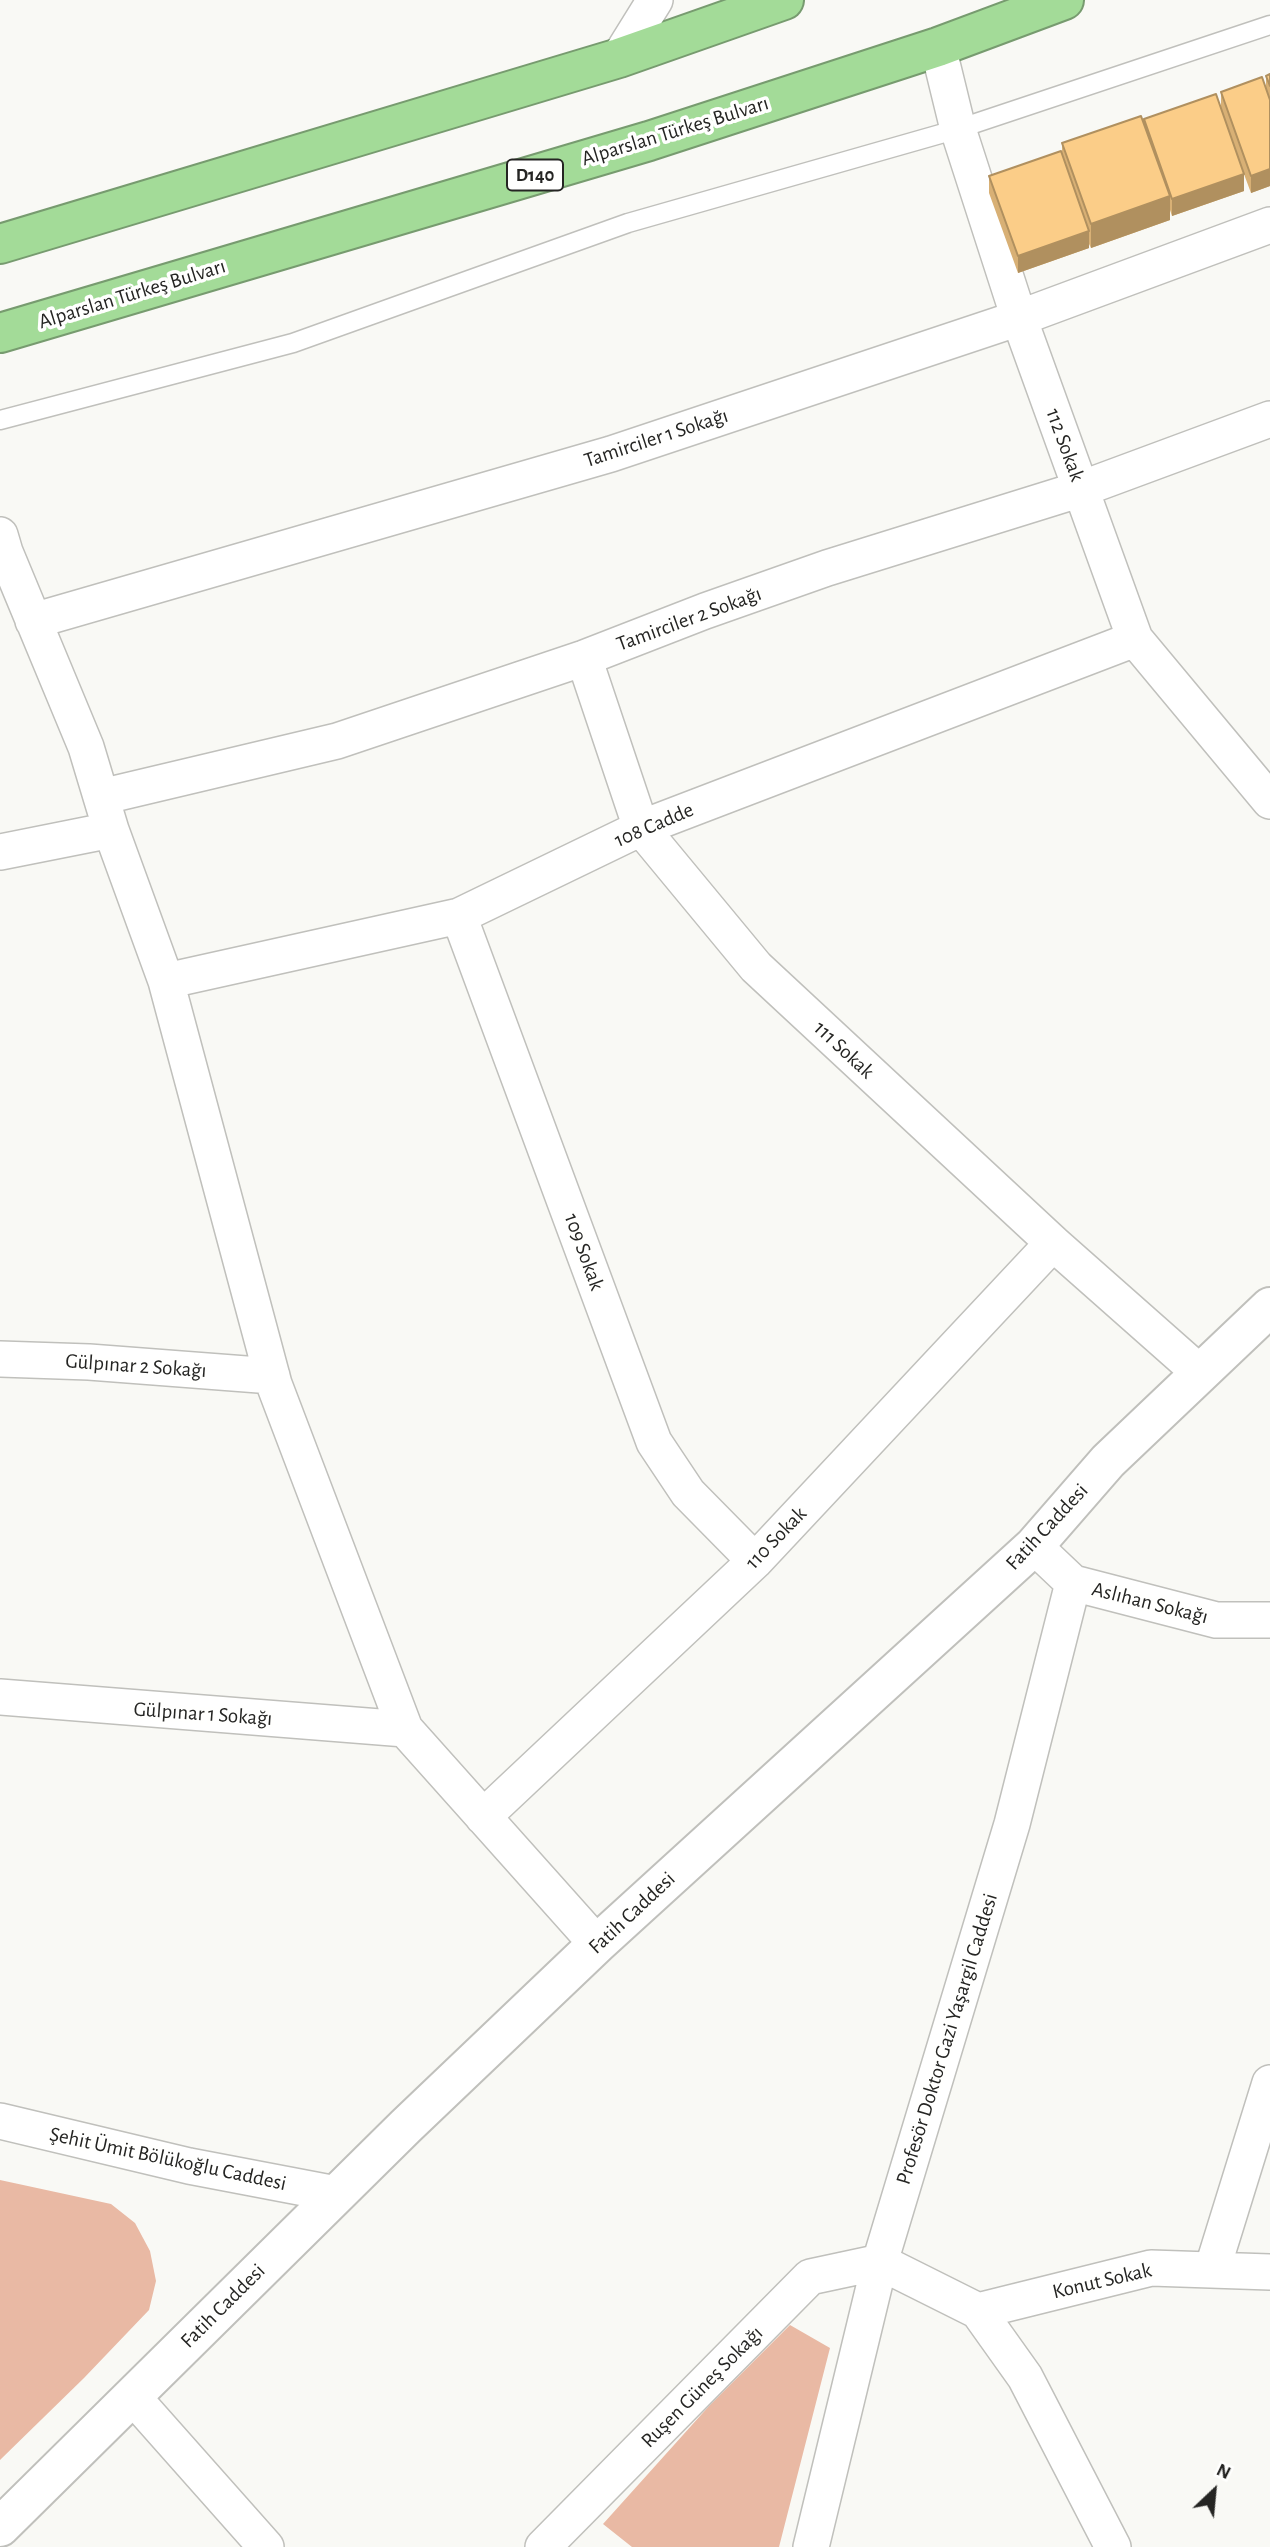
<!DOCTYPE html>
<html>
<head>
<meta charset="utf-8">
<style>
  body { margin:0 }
  #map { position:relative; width:1270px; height:2547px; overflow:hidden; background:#f9f9f5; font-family:"Alegreya Sans",sans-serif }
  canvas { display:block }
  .north { position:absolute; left:1179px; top:2456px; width:70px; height:70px; -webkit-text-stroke:5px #fffffe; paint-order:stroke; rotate:26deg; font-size:19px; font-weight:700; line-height:28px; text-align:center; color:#252523 }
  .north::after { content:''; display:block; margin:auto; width:24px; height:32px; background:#252523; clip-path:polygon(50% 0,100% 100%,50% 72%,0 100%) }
</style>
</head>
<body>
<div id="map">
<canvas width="1270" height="2547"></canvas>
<div class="north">N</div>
</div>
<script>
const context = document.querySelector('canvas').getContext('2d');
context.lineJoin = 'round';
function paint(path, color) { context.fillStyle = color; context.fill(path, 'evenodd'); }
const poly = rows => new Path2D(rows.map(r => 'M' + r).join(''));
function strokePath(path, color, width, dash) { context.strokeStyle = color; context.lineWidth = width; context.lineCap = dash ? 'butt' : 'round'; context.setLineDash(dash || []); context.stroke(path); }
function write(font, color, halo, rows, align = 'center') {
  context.font = font + ' "Alegreya Sans",sans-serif'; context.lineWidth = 7; context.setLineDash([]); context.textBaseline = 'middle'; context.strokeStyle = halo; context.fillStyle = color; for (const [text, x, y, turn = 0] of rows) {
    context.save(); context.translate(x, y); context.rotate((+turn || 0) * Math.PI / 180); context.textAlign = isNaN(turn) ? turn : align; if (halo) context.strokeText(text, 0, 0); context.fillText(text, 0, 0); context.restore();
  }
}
const green = poly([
  [0,2180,111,2204,135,2223,150,2251,156,2281,149,2310,84,2378,0,2460],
  [790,2325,830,2348,779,2547,632,2547,603,2524,709,2406]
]);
const lane = poly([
  [0,420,293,343,628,223,958,129,1270,25]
]);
const street = poly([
  [938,47,958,129,1019,318,1135,639,1270,801],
  [619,58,655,0],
  [0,535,5,552,86,747,111,830,166,981,274,1384,405,1729,597,1944],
  [33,621,611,454,1019,318,1270,225],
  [584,658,641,828,756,967,1053,1243,1200,1373],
  [101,797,337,741,584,658,705,611,827,568,1081,489,1270,419],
  [0,852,111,830],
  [459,916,654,1442,688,1493,755,1561],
  [166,981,459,916,641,828,1135,639],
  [0,1359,89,1362,272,1376],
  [1073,1583,1216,1620,1270,1620],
  [0,1697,405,1729],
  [483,1817,755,1561,1053,1243],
  [0,2121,189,2166,336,2194],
  [1212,2270,1270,2083],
  [978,2311,1151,2268,1270,2272],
  [132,2396,266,2547],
  [543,2547,810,2277,880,2262,978,2311,1025,2377,1113,2547],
  [811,2547,880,2262,1012,1824,1073,1583,1034,1546]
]);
const secondary = poly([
  [0,2527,406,2126,597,1944,1034,1546,1108,1461,1270,1307]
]);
const highway = poly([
  [0,244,619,58,784,0],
  [0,333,649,141,938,47,1064,0]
]);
const wall = poly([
  [1270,74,1270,186,1251,193,1235,150,1244,191,1172,216,1170,210,1170,220,1091,248,1089,244,1089,248,1018,273,989,193,989,176,1062,154,1062,143,1144,123,1144,119,1221,108,1221,92,1266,89,1266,76]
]);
const shadedWall = poly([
  [1270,169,1270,186,1251,193,1251,176],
  [1244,174,1244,191,1172,216,1172,199],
  [1170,196,1170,220,1091,248,1091,224],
  [1089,231,1089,248,1018,273,1018,256]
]);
const building = poly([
  [1270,74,1270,86,1266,76,1270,74],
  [1262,77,1270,100,1270,169,1251,176,1221,92,1262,77],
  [1216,94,1244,174,1172,199,1144,119,1216,94],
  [1141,116,1170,196,1091,224,1062,143,1141,116],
  [1061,151,1089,231,1018,256,989,176,1061,151]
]);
const shields = [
  [535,175,56]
];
const shieldNames = [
  ["D140",535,175]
];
const streetNames = [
  ["Alparslan Türkeş Bulvarı",675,131,-17],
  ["Alparslan Türkeş Bulvarı",132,294,-17],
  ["Tamirciler 1 Sokağı",656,438,-18],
  ["112 Sokak",1065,445,70],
  ["Tamirciler 2 Sokağı",689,619,-20],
  ["108 Cadde",654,825,-23],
  ["111 Sokak",844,1050,43],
  ["109 Sokak",584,1252,70],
  ["Gülpınar 2 Sokağı",136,1366,4],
  ["Fatih Caddesi",1047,1527,-47],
  ["110 Sokak",776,1538,-46],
  ["Aslıhan Sokağı",1150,1603,14],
  ["Gülpınar 1 Sokağı",203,1714,4],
  ["Fatih Caddesi",632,1913,-43],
  ["Profesör Doktor Gazi Yaşargil Caddesi",947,2039,-73],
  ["Şehit Ümit Bölükoğlu Caddesi",168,2159,12],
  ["Konut Sokak",1102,2281,-13],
  ["Fatih Caddesi",223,2306,-45],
  ["Ruşen Güneş Sokağı",702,2387,-45]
];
paint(green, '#e9b9a4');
strokePath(lane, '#c0c0bc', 21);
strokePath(street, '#c0c0bc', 38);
strokePath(secondary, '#c0c0bc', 42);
strokePath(highway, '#779b6f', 42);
strokePath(lane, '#fff', 18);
strokePath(street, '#fff', 35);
strokePath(secondary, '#fff', 38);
strokePath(highway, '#a3db98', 38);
paint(wall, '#d8b075');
paint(shadedWall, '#b0905f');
paint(building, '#fbcd88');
strokePath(building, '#b0905f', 2);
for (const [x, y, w] of shields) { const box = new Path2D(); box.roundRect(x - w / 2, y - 15.5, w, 31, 5); context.fillStyle = '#fffffe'; context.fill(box); strokePath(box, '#252523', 2); }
write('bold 19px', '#252523', null, shieldNames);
write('21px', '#252523', '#fffffe', streetNames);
</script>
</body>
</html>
